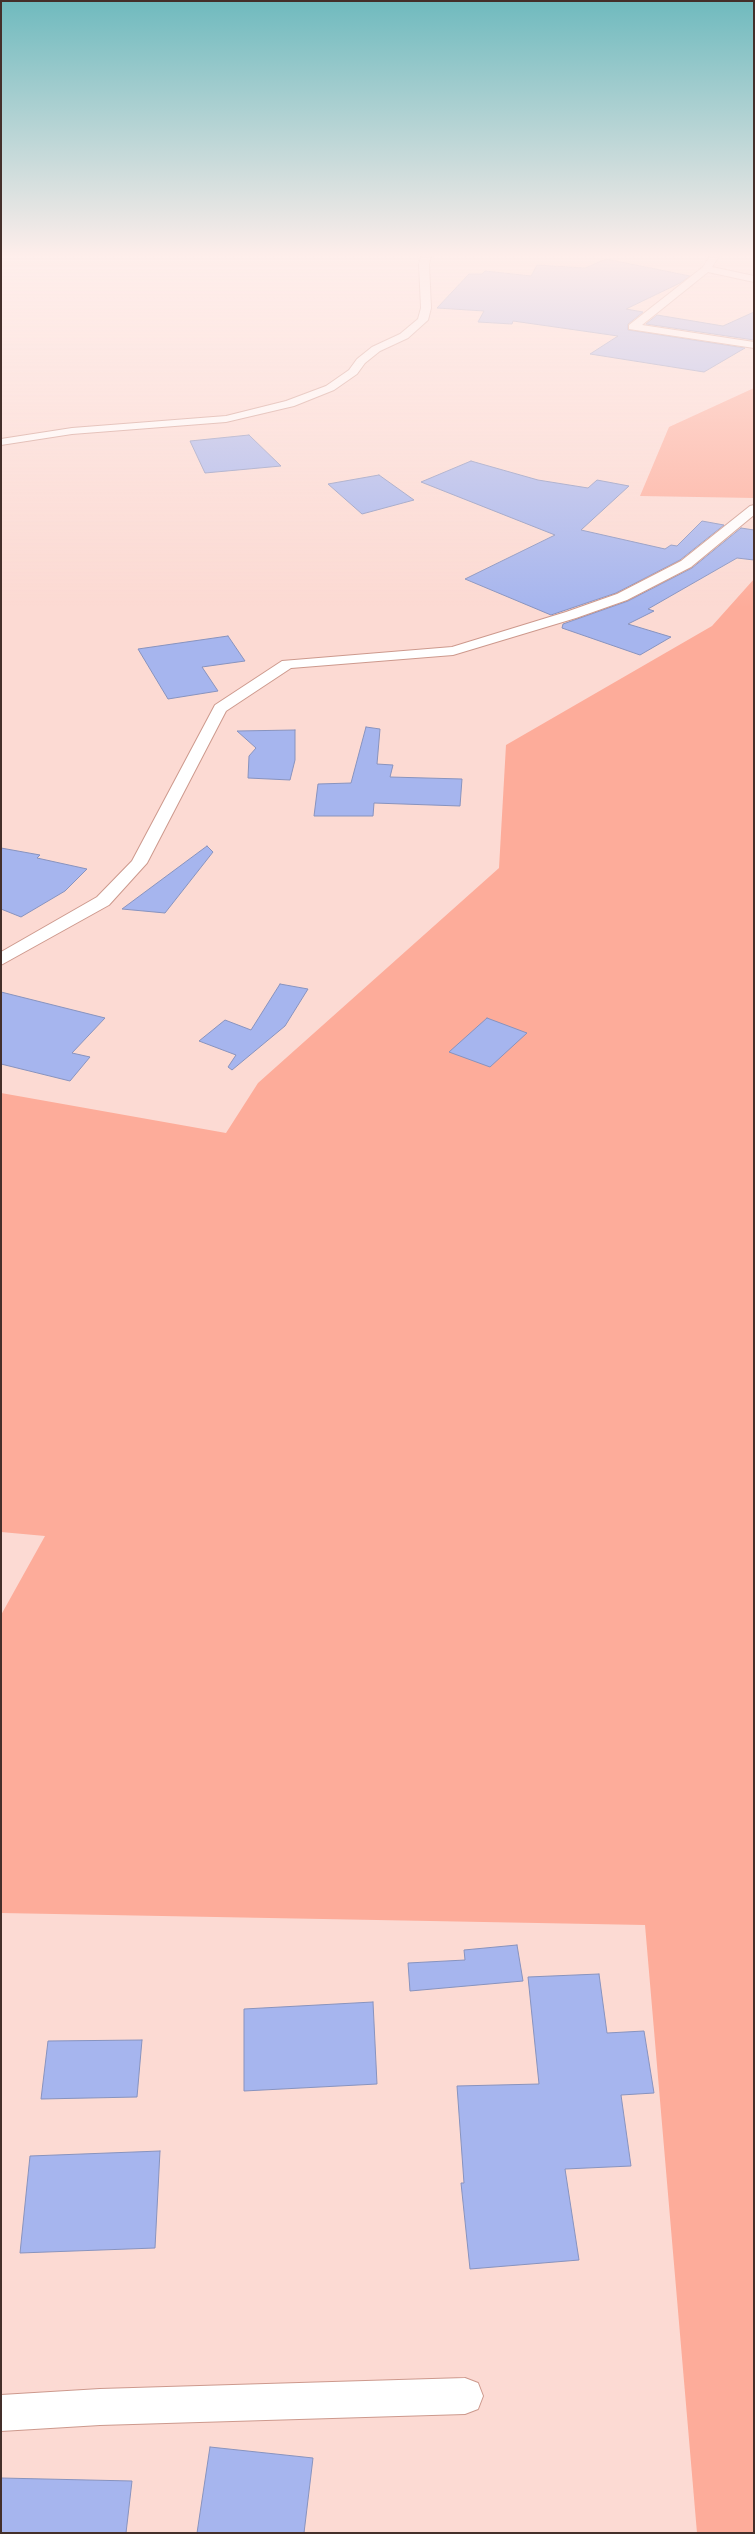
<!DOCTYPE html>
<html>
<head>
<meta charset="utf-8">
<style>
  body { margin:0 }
  #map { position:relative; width:755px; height:2534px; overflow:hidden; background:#fcdad3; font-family:"Zilla Slab",serif }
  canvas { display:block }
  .frame { position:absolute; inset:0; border:2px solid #442f2a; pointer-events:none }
</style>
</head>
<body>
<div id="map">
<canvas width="755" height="2534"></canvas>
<div class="frame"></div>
</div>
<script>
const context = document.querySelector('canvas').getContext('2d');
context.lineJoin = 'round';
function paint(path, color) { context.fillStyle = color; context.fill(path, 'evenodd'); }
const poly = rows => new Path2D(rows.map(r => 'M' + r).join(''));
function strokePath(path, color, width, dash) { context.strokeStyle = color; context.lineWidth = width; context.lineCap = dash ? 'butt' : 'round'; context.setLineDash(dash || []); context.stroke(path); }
const green = poly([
  [754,388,754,498,640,496,669,427],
  [754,579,754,2533,697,2533,645,1925,1,1913,1,1615,45,1536,1,1532,1,1093,226,1133,258,1083,499,868,506,745,712,626]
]);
const building = poly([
  [606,259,690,276,680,283,626,309,643,312,628,324,628,330,745,348,704,372,590,354,618,336,513,321,512,324,478,322,484,311,437,308,469,274,482,274,485,271,531,276,537,265,585,268,606,259],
  [754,312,754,340,646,324,657,315,723,326,754,312],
  [249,435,281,466,205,473,190,441,249,435],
  [471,461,538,480,588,488,597,480,629,486,581,530,665,549,671,545,677,546,702,521,724,525,680,560,616,593,551,615,465,579,555,535,421,482,471,461],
  [379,475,414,500,362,514,328,484,379,475],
  [741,528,754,530,754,560,737,558,648,609,654,611,628,624,671,637,640,655,562,628,563,624,628,601,692,568,741,528],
  [228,636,245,661,202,667,218,691,168,699,138,649,228,636],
  [366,727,380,729,377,764,393,765,390,777,462,779,460,806,374,803,373,816,314,816,318,784,351,783,366,727],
  [295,730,295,760,290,780,248,778,249,756,256,748,237,731,295,730],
  [207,846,213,852,165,913,122,909,207,846],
  [1,848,40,855,37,858,87,869,65,891,21,917,1,909,1,848],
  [280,984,308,989,285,1026,232,1070,228,1067,236,1055,199,1041,225,1020,251,1030,280,984],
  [1,992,105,1018,72,1053,90,1057,70,1081,1,1064,1,992],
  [487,1018,527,1033,490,1067,449,1052,487,1018],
  [517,1945,523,1981,410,1991,408,1963,465,1960,464,1950,517,1945],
  [599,1974,607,2033,644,2031,654,2093,621,2095,631,2166,565,2169,579,2260,470,2269,461,2183,464,2183,457,2086,539,2084,528,1977,599,1974],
  [373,2002,377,2084,244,2091,244,2009,373,2002],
  [142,2040,137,2097,41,2099,48,2041,142,2040],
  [160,2151,155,2248,20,2253,30,2156,160,2151],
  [210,2447,313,2458,304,2533,197,2533,210,2447],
  [1,2478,132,2481,126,2533,1,2533,1,2478]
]);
const street = poly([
  [422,253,432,253,429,264,431,308,428,320,408,338,380,351,365,363,357,374,334,390,294,406,226,422,72,434,1,445,1,439,72,428,226,416,286,401,326,386,349,370,357,359,372,347,400,334,418,319,421,308,419,264,422,253],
  [712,253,721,253,712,267,754,276,754,282,708,272,642,325,754,342,754,348,629,329,629,325,703,267,712,253],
  [754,505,754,515,691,567,627,600,576,618,453,655,291,668,226,711,147,863,109,905,1,965,1,952,97,897,132,861,215,705,282,661,452,647,566,612,617,594,681,561,750,506,754,505],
  [465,2378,478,2383,483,2396,478,2409,465,2414,100,2425,1,2431,1,2395,100,2389,465,2378]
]);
paint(green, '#fdac9a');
paint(building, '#a6b5ee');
strokePath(building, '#8893be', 1);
strokePath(street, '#cd998d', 2);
paint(street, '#fff');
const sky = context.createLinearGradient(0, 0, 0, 608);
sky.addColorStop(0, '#6fbabe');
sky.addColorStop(0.42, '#feeeeb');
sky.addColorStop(1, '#feeeeb00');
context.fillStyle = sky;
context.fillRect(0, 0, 755, 608);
</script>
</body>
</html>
